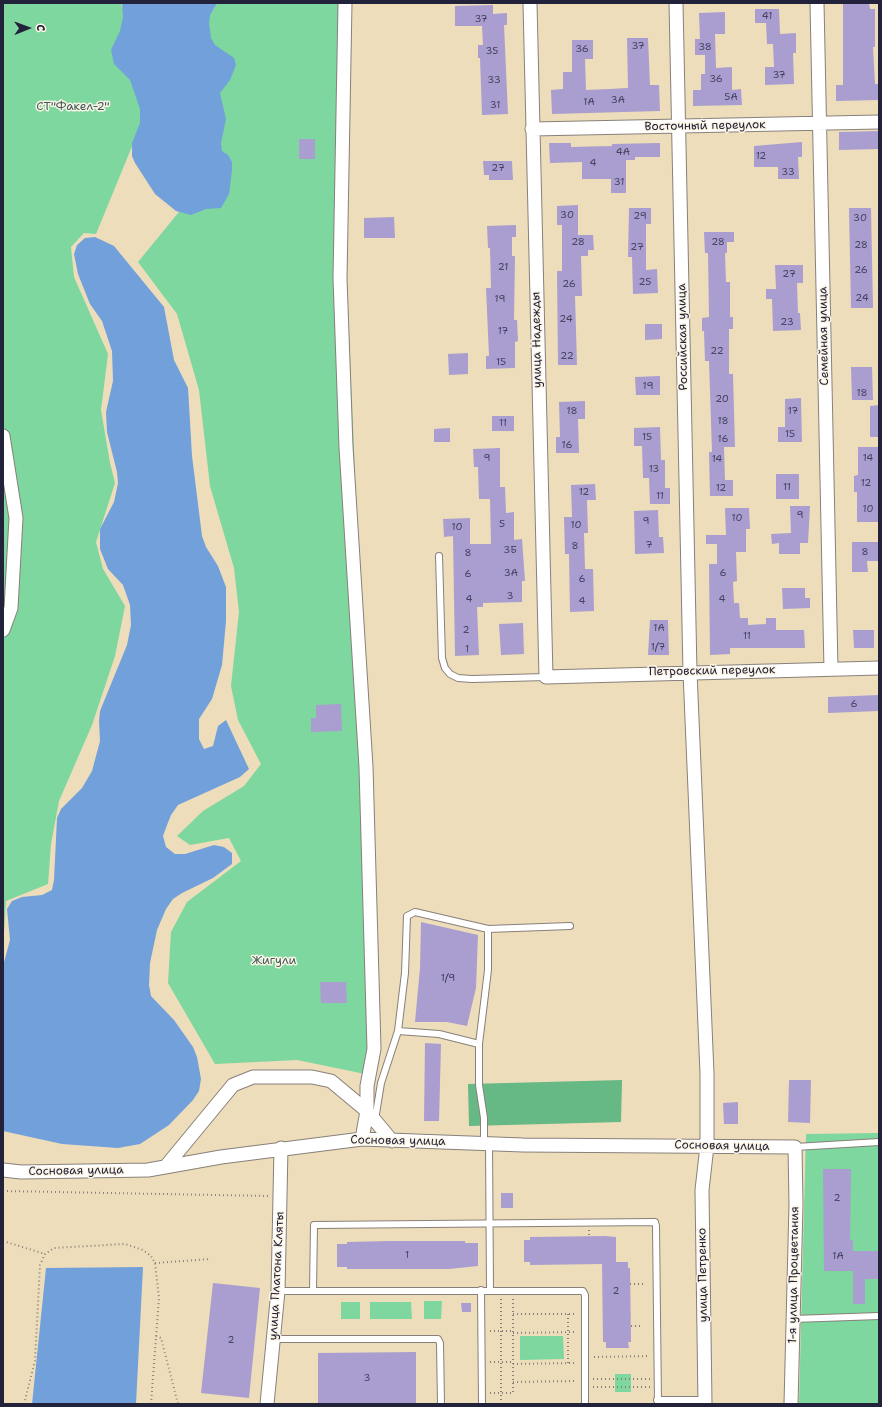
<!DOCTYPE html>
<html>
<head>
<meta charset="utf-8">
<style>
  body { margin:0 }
  #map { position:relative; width:882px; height:1407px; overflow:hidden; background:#edddba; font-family:"Shantell Sans",sans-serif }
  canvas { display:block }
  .frame { position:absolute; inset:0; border:4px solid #22223b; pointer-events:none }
  .north { position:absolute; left:8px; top:8px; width:40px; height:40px; -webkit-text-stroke:3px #fcf5e5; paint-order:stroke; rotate:89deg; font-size:11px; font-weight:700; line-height:16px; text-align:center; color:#22223b }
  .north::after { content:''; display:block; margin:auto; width:14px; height:18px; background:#22223b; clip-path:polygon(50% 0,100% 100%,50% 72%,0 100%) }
</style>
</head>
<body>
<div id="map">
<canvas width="882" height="1407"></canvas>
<div class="frame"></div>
<div class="north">С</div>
</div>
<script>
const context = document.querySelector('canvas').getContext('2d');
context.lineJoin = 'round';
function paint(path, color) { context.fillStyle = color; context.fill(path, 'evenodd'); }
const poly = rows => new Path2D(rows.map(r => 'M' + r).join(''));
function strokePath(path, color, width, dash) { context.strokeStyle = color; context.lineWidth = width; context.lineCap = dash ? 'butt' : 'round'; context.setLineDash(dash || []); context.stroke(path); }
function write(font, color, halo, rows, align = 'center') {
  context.font = font + ' "Shantell Sans",sans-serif'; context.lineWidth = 3; context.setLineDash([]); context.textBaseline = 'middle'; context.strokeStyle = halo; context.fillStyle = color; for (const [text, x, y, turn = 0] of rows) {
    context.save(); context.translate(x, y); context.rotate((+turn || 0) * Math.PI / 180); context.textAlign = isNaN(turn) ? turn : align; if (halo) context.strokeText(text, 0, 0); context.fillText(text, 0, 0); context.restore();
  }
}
const green = poly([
  [3,3,121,3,152,93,133,144,96,234,84,233,71,247,74,277,108,354,101,410,110,463,115,483,96,542,103,569,125,606,115,656,92,725,59,801,51,844,48,884,6,901,3,948],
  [209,3,351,3,347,282,379,1048,370,1075,297,1060,215,1064,168,983,171,932,187,902,241,861,229,838,190,845,177,836,203,811,244,786,261,764,238,720,231,686,239,612,234,568,210,486,199,390,177,314,138,262,183,207,218,150,205,29],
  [879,1133,879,1404,799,1404,806,1134],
  [424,1301,442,1301,441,1319,424,1319],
  [341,1302,360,1302,360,1319,341,1319],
  [370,1302,411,1302,412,1319,370,1319],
  [520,1336,563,1336,564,1359,520,1360],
  [615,1374,631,1374,631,1392,615,1392]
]);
const forest = poly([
  [622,1080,621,1122,469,1126,468,1084]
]);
const water = poly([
  [122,3,217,3,210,15,209,23,211,38,215,45,234,58,236,65,230,80,220,93,226,119,221,143,222,151,228,155,232,162,232,170,229,194,221,208,206,209,191,215,176,211,155,194,135,163,132,156,132,143,140,123,140,109,130,80,114,64,111,50,120,31,123,17],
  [95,237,114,246,164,307,174,360,188,388,192,456,202,536,206,547,218,566,226,587,226,621,222,665,212,699,199,719,199,739,204,749,213,746,218,726,226,720,249,769,240,777,178,805,171,815,167,825,163,836,166,847,175,854,185,854,214,845,224,847,232,853,232,864,213,878,182,893,173,899,166,909,157,930,150,963,149,985,151,996,174,1020,193,1047,197,1057,201,1079,199,1091,193,1100,169,1125,140,1144,118,1148,62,1144,3,1131,3,966,10,940,7,909,12,901,22,897,42,895,52,890,54,880,57,818,61,809,82,788,92,771,100,741,99,721,100,711,127,645,131,625,130,605,123,585,108,569,100,549,100,529,114,502,118,483,117,472,107,432,106,412,113,381,112,351,102,321,90,304,78,274,74,254,77,245,85,238],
  [143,1267,136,1404,32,1404,46,1268]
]);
const building = poly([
  [843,3,869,3,870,9,875,9,875,47,873,47,875,84,879,84,879,100,836,101,836,85,843,85],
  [493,5,493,14,507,13,507,25,504,25,508,114,482,115,480,58,478,58,478,45,483,45,482,26,455,26,455,6],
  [755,9,779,9,780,34,796,33,796,53,793,53,794,84,765,85,765,67,774,67,773,44,767,44,766,23,755,23],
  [725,12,725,34,715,34,716,68,732,67,732,90,741,89,742,105,693,106,693,90,701,90,701,74,705,74,705,55,695,55,695,39,700,39,699,13],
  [627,38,648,38,650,85,659,85,660,111,552,114,551,90,563,89,563,72,572,72,572,40,593,40,593,59,585,59,586,90,609,89,628,88],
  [879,131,879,149,839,150,839,132],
  [299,139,315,139,315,159,299,159],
  [802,142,802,157,798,157,799,179,778,179,778,167,754,167,754,146],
  [549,143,571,143,571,147,612,146,612,144,660,143,660,157,635,157,635,160,626,160,626,193,611,193,611,179,582,179,582,162,550,163],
  [483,161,512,161,513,180,489,180,489,175,484,175],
  [578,205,578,235,593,235,594,250,588,250,588,256,581,256,582,296,575,296,577,365,558,365,557,271,562,271,562,225,557,225,557,206],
  [629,208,651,208,651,224,646,224,646,270,657,269,658,293,633,294,632,257,628,257],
  [849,208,871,208,873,308,851,308],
  [394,217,395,238,364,238,364,218],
  [516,225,516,237,512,237,512,256,515,256,514,320,517,320,518,341,515,342,515,368,486,369,486,356,489,356,486,288,491,288,490,248,488,248,487,226],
  [704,232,734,232,734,242,727,242,727,253,725,253,726,282,730,282,730,317,733,317,733,329,729,329,729,374,733,374,735,447,724,447,725,480,733,480,733,496,710,496,709,452,712,452,709,361,705,361,704,331,702,331,702,318,709,317,708,253,705,253],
  [775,265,803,265,803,283,797,283,798,313,800,313,801,330,773,331,772,299,766,299,766,289,776,289],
  [645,324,662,324,662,339,645,340],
  [468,353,468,374,449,375,448,354],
  [851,367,872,367,873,400,852,400],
  [660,376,660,395,636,395,635,377],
  [801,398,802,442,778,442,778,427,785,427,785,399],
  [585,401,585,419,578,419,579,453,556,453,556,437,560,437,559,402],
  [879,405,879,437,870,437,870,406],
  [492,416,514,416,514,431,492,431],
  [660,427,661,460,665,460,665,488,670,488,670,504,650,504,649,478,643,478,642,446,634,446,634,428],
  [450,428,450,442,434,442,434,429],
  [858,447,878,447,879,522,857,522,857,492,854,492,854,476,858,475],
  [500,448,500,487,505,487,506,513,514,512,514,540,522,539,525,581,522,581,522,602,483,603,483,607,477,607,479,655,455,656,453,536,444,537,443,519,470,518,470,544,491,544,490,499,479,499,478,467,474,467,473,449],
  [776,474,799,474,799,499,776,499],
  [595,484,596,500,587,500,588,533,584,533,585,569,593,569,594,611,570,612,569,554,565,554,564,517,572,517,571,485],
  [790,506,810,506,808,543,800,543,800,554,779,554,779,543,772,544,771,534,791,533],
  [725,508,749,508,750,529,746,529,746,552,736,552,737,581,733,582,734,603,739,603,740,618,748,618,748,625,766,624,766,618,776,618,776,630,804,630,805,648,730,648,730,654,710,655,709,564,717,564,717,544,706,544,706,535,726,535],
  [658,510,659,537,663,537,664,553,635,554,634,511],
  [852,542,878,542,878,561,867,561,868,572,852,572],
  [782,588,805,588,805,598,810,598,810,608,783,609],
  [650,620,668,620,669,655,648,655],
  [523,623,524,654,501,655,499,624],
  [853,630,874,630,874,648,854,648],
  [879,695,879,711,828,713,828,697],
  [341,704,342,731,311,732,311,718,316,718,316,705],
  [421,922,478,935,476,988,467,1026,447,1022,415,1022,420,968],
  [320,982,346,982,347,1003,321,1003],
  [425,1043,441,1044,439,1121,424,1121],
  [789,1080,811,1080,810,1123,788,1122],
  [738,1102,738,1124,724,1124,723,1103],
  [823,1169,851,1169,850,1240,853,1240,853,1251,879,1251,879,1279,865,1279,865,1304,853,1304,853,1271,824,1271],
  [501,1193,513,1193,513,1208,501,1208],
  [605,1236,616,1237,616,1262,628,1262,628,1268,630,1268,631,1342,628,1342,629,1348,606,1348,606,1342,603,1342,602,1264,530,1265,530,1262,524,1262,524,1240,530,1240,530,1237],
  [390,1241,465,1241,465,1243,478,1243,478,1266,449,1269,347,1269,347,1267,337,1267,337,1244,347,1244,347,1242],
  [213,1283,260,1288,249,1398,201,1393],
  [461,1303,471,1303,471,1312,462,1312],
  [416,1352,416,1404,318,1404,318,1353]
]);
const path = poly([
  [3,1191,268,1196],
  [589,1230,589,1236],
  [3,1241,45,1254],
  [155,1263,211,1259],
  [630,1284,643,1284],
  [501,1299,501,1404],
  [513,1314,577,1314],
  [568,1314,568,1363],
  [631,1326,643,1326],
  [490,1331,513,1331],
  [513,1333,576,1332],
  [156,1336,161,1338,178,1404],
  [594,1357,650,1356],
  [490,1362,513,1362],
  [513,1364,576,1363],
  [593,1379,650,1379],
  [513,1382,576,1381],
  [593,1387,650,1387],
  [490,1393,513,1393,513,1299],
  [24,1404,35,1361,40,1265,45,1254,54,1248,125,1244,143,1250,151,1256,155,1263,156,1272,159,1298,151,1404]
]);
const lane = poly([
  [439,556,442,658,445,668,450,674,458,678,472,679,546,677],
  [398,1031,439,1034,479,1044],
  [375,1120,381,1083,398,1031,405,973,407,916,415,912,488,929,570,926],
  [484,1143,484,1118,479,1085,479,1044,488,970,488,929],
  [489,1143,490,1290],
  [795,1147,879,1142],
  [481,1290,482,1404],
  [278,1291,313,1291],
  [793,1319,879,1316],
  [274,1339,438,1339,440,1343,441,1404],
  [657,1400,705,1400],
  [585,1404,585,1295,583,1291,313,1291,314,1225,655,1222,656,1226,658,1404]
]);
const street = poly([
  [345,3,340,278,346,447,366,767,374,1049,367,1086,367,1111,362,1139],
  [530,3,546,677,879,668],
  [676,3,690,672,707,1073,707,1146,702,1190,705,1404],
  [817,3,831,669],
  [532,129,879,122],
  [3,436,16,518,11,608,3,630],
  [167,1165,233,1085,253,1077,312,1077,331,1081,367,1111,392,1141],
  [3,1170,21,1172,148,1170,221,1157,362,1139,523,1145,795,1147,796,1204,791,1404],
  [267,1404,278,1291,281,1148]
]);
const numberNames = [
  ["41",767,16],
  ["37",481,19],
  ["37",638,46],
  ["38",705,47],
  ["36",582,49],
  ["35",492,51],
  ["37",779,75],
  ["36",716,79],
  ["33",494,80],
  ["5А",731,97],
  ["3А",618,100],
  ["1А",589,102],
  ["31",495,105],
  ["4А",623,152],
  ["12",761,156],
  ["4",593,163],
  ["27",498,168],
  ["33",788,172],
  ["31",619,182],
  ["30",567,215],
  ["29",640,216],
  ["30",860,218],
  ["28",578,242],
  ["28",718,242],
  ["28",861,245],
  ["27",637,247],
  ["21",503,267],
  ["26",861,270],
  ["27",789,274],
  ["25",645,282],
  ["26",569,284],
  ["24",862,298],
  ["19",500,299],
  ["24",566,319],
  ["23",787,322],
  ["17",503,331],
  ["22",717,351],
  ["22",567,356],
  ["15",501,362],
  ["19",648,386],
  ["18",862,393],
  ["20",722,399],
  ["18",572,411],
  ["17",793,411],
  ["18",723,421],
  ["11",503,423],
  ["15",790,434],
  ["15",647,437],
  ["16",723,439],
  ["16",567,445],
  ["9",487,458],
  ["14",868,458],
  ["14",717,459],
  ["13",654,469],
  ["12",866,483],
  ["11",787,487],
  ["12",721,488],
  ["12",584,492],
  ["11",660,496],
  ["10",868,509],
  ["9",800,515],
  ["10",737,518],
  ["9",646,521],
  ["5",502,524],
  ["10",576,525],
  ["10",457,527],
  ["7",649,545],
  ["8",575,546],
  ["3Б",510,550],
  ["8",865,552],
  ["8",468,553],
  ["3А",511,573],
  ["6",723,573],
  ["6",468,574],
  ["6",582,579],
  ["3",510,596],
  ["4",469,599],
  ["4",722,599],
  ["4",582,601],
  ["1А",659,628],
  ["2",466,630],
  ["11",747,636],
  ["1/7",658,647],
  ["1",467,649],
  ["6",854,704],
  ["1/9",448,978],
  ["2",837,1198],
  ["1",407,1255],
  ["1А",838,1256],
  ["2",616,1291],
  ["2",231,1340],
  ["3",367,1378]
];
const parkNames = [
  ["СТ\"Факел-2\"",73,107],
  ["Жигули",274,961]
];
const streetNames = [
  ["Восточный переулок",705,126,-1],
  ["Семейная улица",824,336,-91],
  ["Российская улица",683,337,-91],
  ["улица Надежды",537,340,-91],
  ["Петровский переулок",712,671,-1],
  ["Сосновая улица",398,1141,1],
  ["Сосновая улица",722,1146,1],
  ["Сосновая улица",76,1171,-1],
  ["улица Петренко",703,1275,-91],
  ["1-я улица Процветания",794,1275,-89],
  ["улица Платона Кляты",277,1276,-87]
];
paint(green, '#7dd79e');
paint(forest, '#66b885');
paint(water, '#72a0db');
paint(building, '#a99ecf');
strokePath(lane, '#88807a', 8);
strokePath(street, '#88807a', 15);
strokePath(path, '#88807a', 2, [1, 3]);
strokePath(lane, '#fff', 6);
strokePath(street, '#fff', 13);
write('10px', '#444160', null, numberNames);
write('12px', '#3d5859', '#fcf5e5', parkNames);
write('12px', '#22223b', '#fcf5e5', streetNames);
</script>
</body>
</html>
